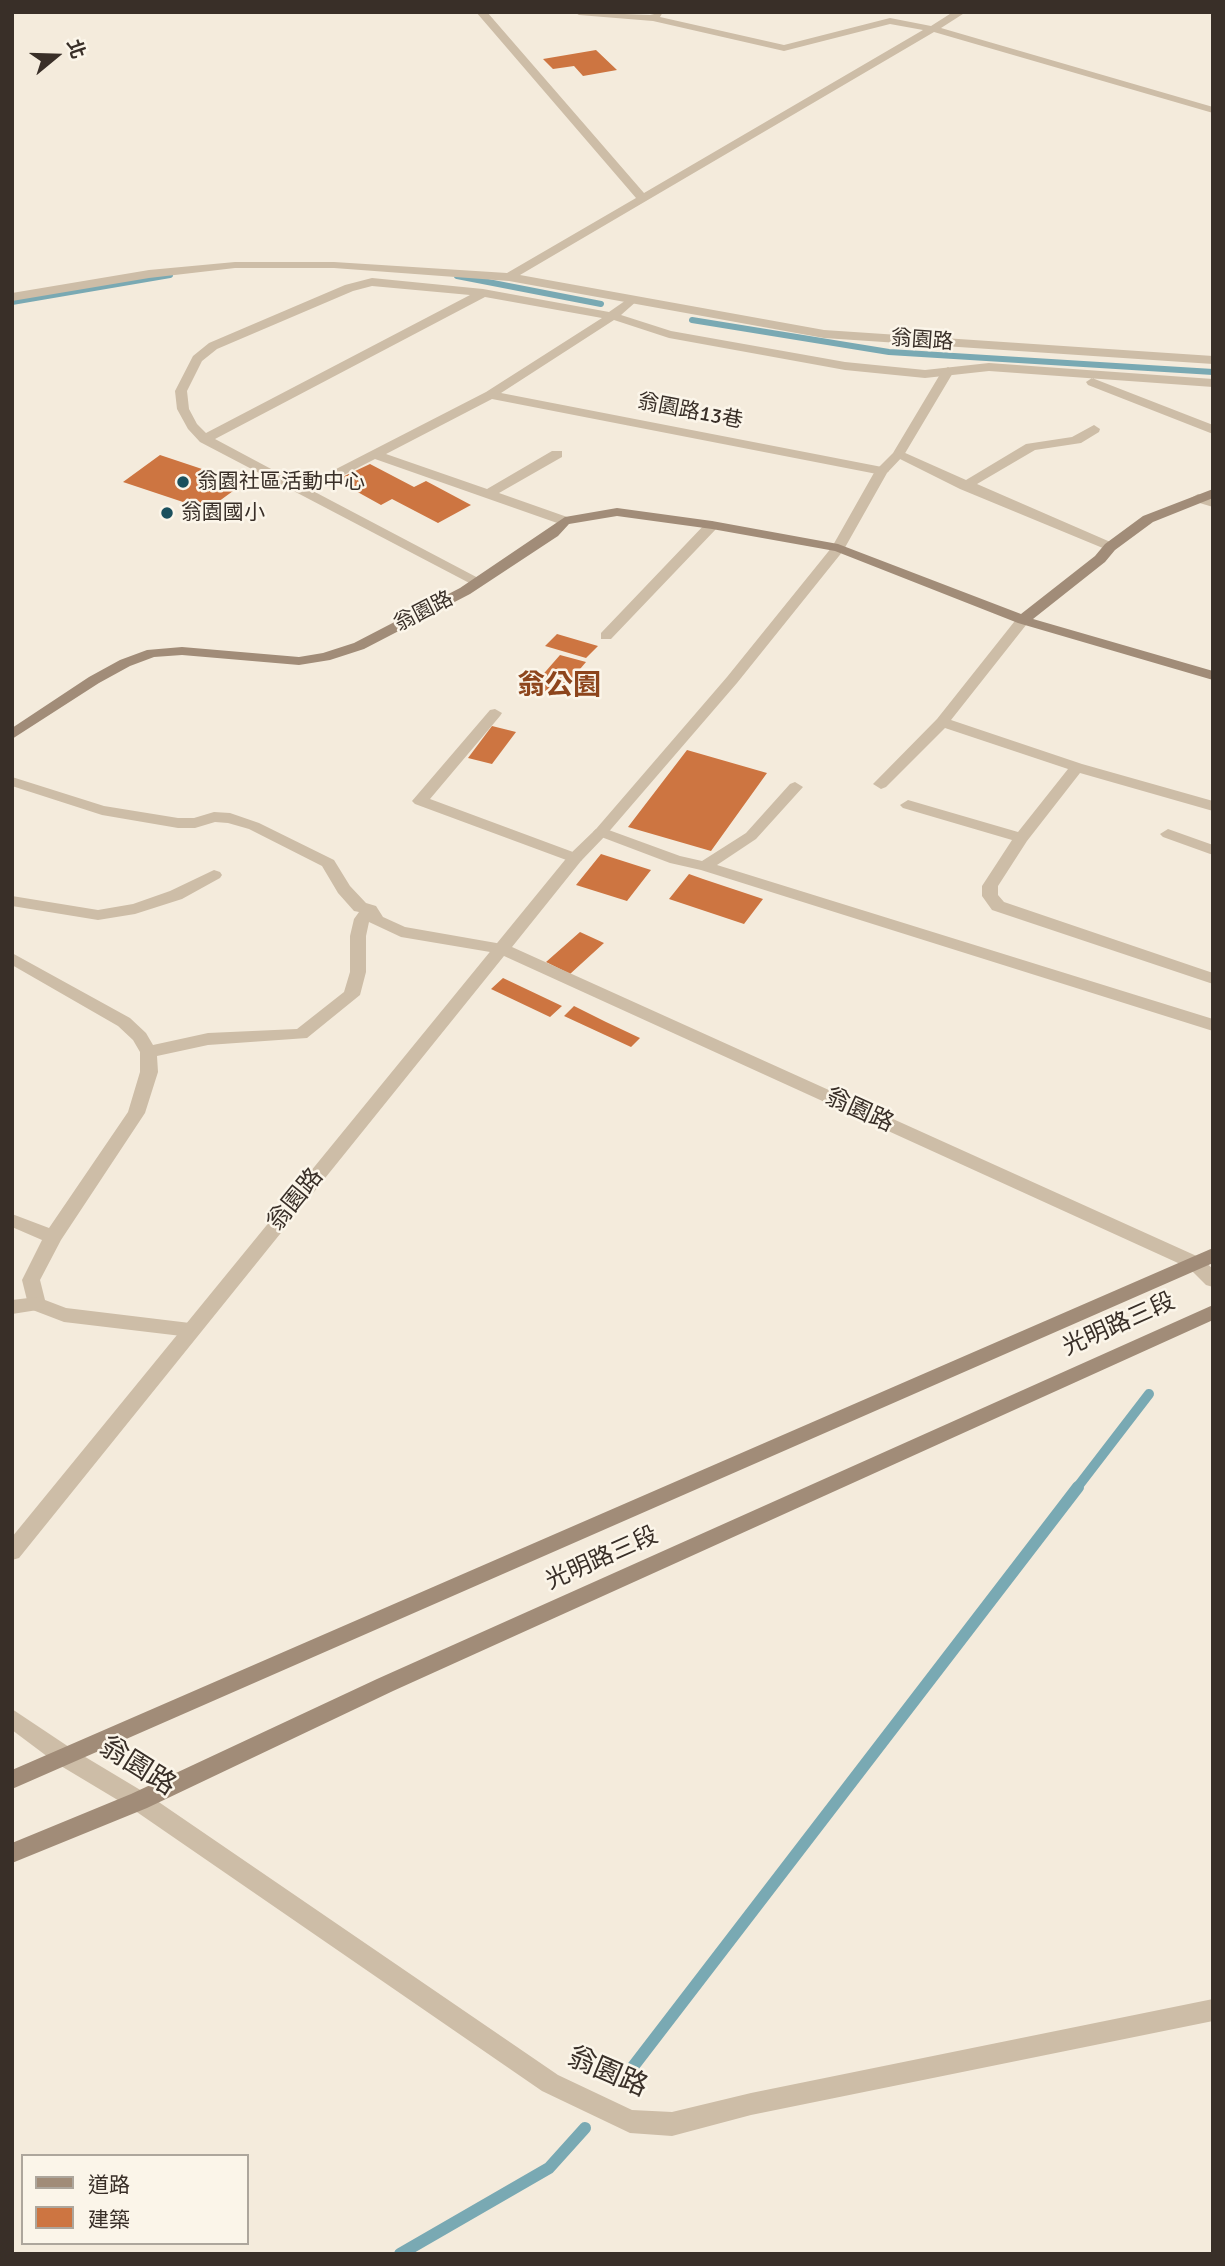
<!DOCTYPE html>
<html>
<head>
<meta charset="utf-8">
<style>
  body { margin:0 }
  #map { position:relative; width:1225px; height:2266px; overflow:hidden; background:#f4ebdc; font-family:Signika,"Noto Sans TC",sans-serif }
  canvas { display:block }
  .frame { position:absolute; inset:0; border:14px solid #392f28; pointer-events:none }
  .legend { position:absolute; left:21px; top:2154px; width:228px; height:91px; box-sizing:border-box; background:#fbf5e9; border:2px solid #ada69c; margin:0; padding:9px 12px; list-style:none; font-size:21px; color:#392f28 }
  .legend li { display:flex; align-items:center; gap:14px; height:35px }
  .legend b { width:35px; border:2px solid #ada69c }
  .north { position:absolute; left:21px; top:21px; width:70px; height:70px; -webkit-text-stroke:5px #fbf5e9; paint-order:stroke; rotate:71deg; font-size:19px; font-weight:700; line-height:28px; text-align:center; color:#392f28 }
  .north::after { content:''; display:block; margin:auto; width:24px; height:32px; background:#392f28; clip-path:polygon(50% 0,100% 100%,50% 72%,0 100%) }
</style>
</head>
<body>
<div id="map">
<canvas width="1225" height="2266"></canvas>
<div class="frame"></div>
<ul class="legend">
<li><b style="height:9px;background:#a18c78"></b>道路</li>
<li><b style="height:19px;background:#cd7541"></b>建築</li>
</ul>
<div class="north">北</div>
</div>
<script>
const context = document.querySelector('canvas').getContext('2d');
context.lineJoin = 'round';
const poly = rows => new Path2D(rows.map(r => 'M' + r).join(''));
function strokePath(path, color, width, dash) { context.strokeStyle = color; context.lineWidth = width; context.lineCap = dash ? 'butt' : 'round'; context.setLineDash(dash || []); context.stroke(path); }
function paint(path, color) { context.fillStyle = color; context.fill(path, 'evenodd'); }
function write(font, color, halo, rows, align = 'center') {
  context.font = font + ' Signika,"Noto Sans TC",sans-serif'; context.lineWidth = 5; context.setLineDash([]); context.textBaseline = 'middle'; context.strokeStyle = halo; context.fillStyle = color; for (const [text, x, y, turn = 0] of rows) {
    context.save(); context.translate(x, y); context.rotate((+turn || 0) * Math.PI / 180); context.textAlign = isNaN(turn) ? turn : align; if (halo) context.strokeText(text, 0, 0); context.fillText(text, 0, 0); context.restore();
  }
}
const streamFar2 = poly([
  [457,276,601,304],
  [12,302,170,275],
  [692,320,889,352,1213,372]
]);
const streamFar1 = poly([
  [1076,1489,1149,1394]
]);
const stream = poly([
  [632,2068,1078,1487],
  [400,2254,549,2168,585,2128]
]);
const building = poly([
  [596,50,617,70,583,76,574,66,553,69,543,59],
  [160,455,244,483,207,510,123,482],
  [370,464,414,487,426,481,471,505,438,523,392,499,381,505,336,480],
  [557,634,598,646,586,658,545,646],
  [560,655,586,662,558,695,532,687],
  [492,726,516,732,492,764,468,758],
  [687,750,767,773,711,851,628,827],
  [601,854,651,870,627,901,576,885],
  [689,874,703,879,763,899,744,924,669,899],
  [580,932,604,943,570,974,546,962],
  [503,978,562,1006,550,1017,491,989],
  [574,1006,606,1022,640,1038,631,1047,564,1016]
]);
const lane = poly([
  [372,278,483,289,609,312,632,296,638,300,621,315,671,331,845,362,925,370,989,363,1213,379,1213,387,989,371,925,378,845,370,669,338,614,320,501,393,882,467,889,471,882,475,492,399,386,454,487,489,552,451,562,451,562,457,499,493,570,518,570,524,560,524,375,459,313,491,482,580,482,586,477,587,200,442,188,429,177,409,175,391,193,356,209,343,345,285,372,278],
  [372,286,470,295,206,433,197,424,189,409,187,391,202,361,217,349,353,291,372,286],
  [485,297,602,318,486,392,303,486,215,439,485,297],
  [1092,378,1213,425,1213,434,1088,385,1086,382,1092,378],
  [1094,425,1100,429,1099,432,1081,443,1035,450,977,484,1115,544,1117,547,1110,551,960,489,892,455,898,451,903,452,966,480,1026,444,1072,437,1094,425],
  [1198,494,1213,499,1213,507,1193,501,1191,498,1198,494],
  [712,521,719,525,717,528,611,639,601,639,601,633,707,522,712,521],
  [1023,616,1030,620,951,720,1082,764,1213,801,1213,811,1080,773,1027,841,998,886,998,895,1004,902,1213,973,1213,984,992,910,982,896,982,886,1012,840,903,808,900,805,908,800,1018,832,1068,769,945,728,886,787,881,789,873,784,937,719,1018,617,1023,616],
  [495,709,502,713,500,716,430,799,581,855,583,858,581,861,569,861,415,804,412,801,490,710,495,709],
  [12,777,104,806,178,818,194,818,214,812,230,813,259,823,334,860,350,886,366,903,376,906,383,917,405,927,502,944,510,949,502,954,401,937,369,922,366,936,366,972,360,995,307,1038,208,1045,157,1056,158,1072,145,1113,61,1240,40,1280,45,1300,66,1308,190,1323,197,1325,199,1330,197,1335,190,1337,64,1322,30,1309,28,1304,22,1280,42,1240,12,1227,12,1214,49,1228,128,1112,140,1072,140,1052,133,1040,118,1026,12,965,12,953,130,1018,146,1033,153,1045,208,1033,297,1029,344,992,350,972,350,936,354,919,359,912,354,911,338,893,322,866,249,829,228,823,215,822,195,828,178,828,102,815,12,786,12,777],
  [795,782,803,787,756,839,717,865,1213,1019,1213,1031,701,870,670,863,596,835,593,832,596,829,606,829,680,856,702,861,746,833,790,784,795,782],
  [1168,829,1213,845,1213,855,1163,837,1160,834,1168,829],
  [214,870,220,872,222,875,220,878,182,899,135,914,98,920,12,906,12,896,98,910,133,904,170,891,214,870]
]);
const street = poly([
  [476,12,487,12,644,193,923,30,890,24,784,51,653,21,579,15,574,12,650,15,663,12,660,17,784,45,890,18,931,26,953,12,966,12,941,28,1213,107,1213,113,934,32,520,275,824,330,1213,356,1213,364,824,338,509,281,334,268,235,268,149,278,12,301,12,293,149,270,235,262,334,262,507,273,636,198,476,12],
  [948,367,954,371,904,455,887,473,843,551,737,683,606,835,581,861,512,947,1201,1258,1213,1269,1213,1287,1206,1285,1189,1268,504,956,19,1558,12,1560,12,1537,569,855,596,829,727,677,832,547,875,471,893,453,942,371,948,367],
  [37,1297,44,1299,46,1304,44,1309,12,1314,12,1300,37,1297],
  [12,1709,72,1749,147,1794,558,2075,632,2110,672,2112,751,2093,1213,1999,1213,2021,751,2115,672,2136,630,2133,542,2091,131,1808,56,1763,12,1730,12,1709]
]);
const secondary = poly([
  [1213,489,1213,498,1153,522,1115,550,1105,562,1033,619,1213,671,1213,680,1018,623,835,551,712,529,617,516,569,524,558,536,470,594,364,649,330,660,299,665,182,655,154,657,130,666,99,683,12,739,12,728,89,677,120,660,147,650,182,647,299,657,323,653,354,643,460,588,565,517,617,508,712,521,838,544,1021,614,1095,556,1105,544,1143,516,1213,489],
  [1213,1248,1213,1263,12,1789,12,1770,1213,1248],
  [1213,1305,1213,1320,393,1691,147,1808,12,1863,12,1843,131,1794,377,1679,1213,1305]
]);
const markers = [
  [183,482,7,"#1b505d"],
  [167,513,7,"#1b505d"]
];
const farStreetnames = [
  ["翁園路",922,341,4],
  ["翁園路13巷",690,412,11],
  ["翁園路",424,612,-27]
];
const farPoinames = [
  ["翁園社區活動中心",197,482],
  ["翁園國小",181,513]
];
const streetNames = [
  ["翁園路",859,1111,24],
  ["翁園路",296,1200,-51],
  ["光明路三段",1119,1325,-24],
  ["光明路三段",602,1559,-24]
];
const quarterNames = [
  ["翁公園",559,687]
];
const nearStreetnames = [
  ["翁園路",137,1767,32],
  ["翁園路",607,2073,23]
];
strokePath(streamFar2, '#79a9b3', 6);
strokePath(streamFar1, '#79a9b3', 10);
strokePath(stream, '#79a9b3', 12);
paint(building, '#cd7541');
paint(lane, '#cdbda7');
paint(street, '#cdbda7');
paint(secondary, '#a18c78');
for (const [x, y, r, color] of markers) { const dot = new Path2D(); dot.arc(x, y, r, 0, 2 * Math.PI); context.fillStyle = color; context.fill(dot); strokePath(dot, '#fbf5e9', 2.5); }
write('21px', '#392f28', '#fbf5e9', farStreetnames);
write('21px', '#392f28', '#fbf5e9', farPoinames, 'left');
write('24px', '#392f28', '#fbf5e9', streetNames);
write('bold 28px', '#8d451c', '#fbf5e9', quarterNames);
write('28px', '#392f28', '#fbf5e9', nearStreetnames);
</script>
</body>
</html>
